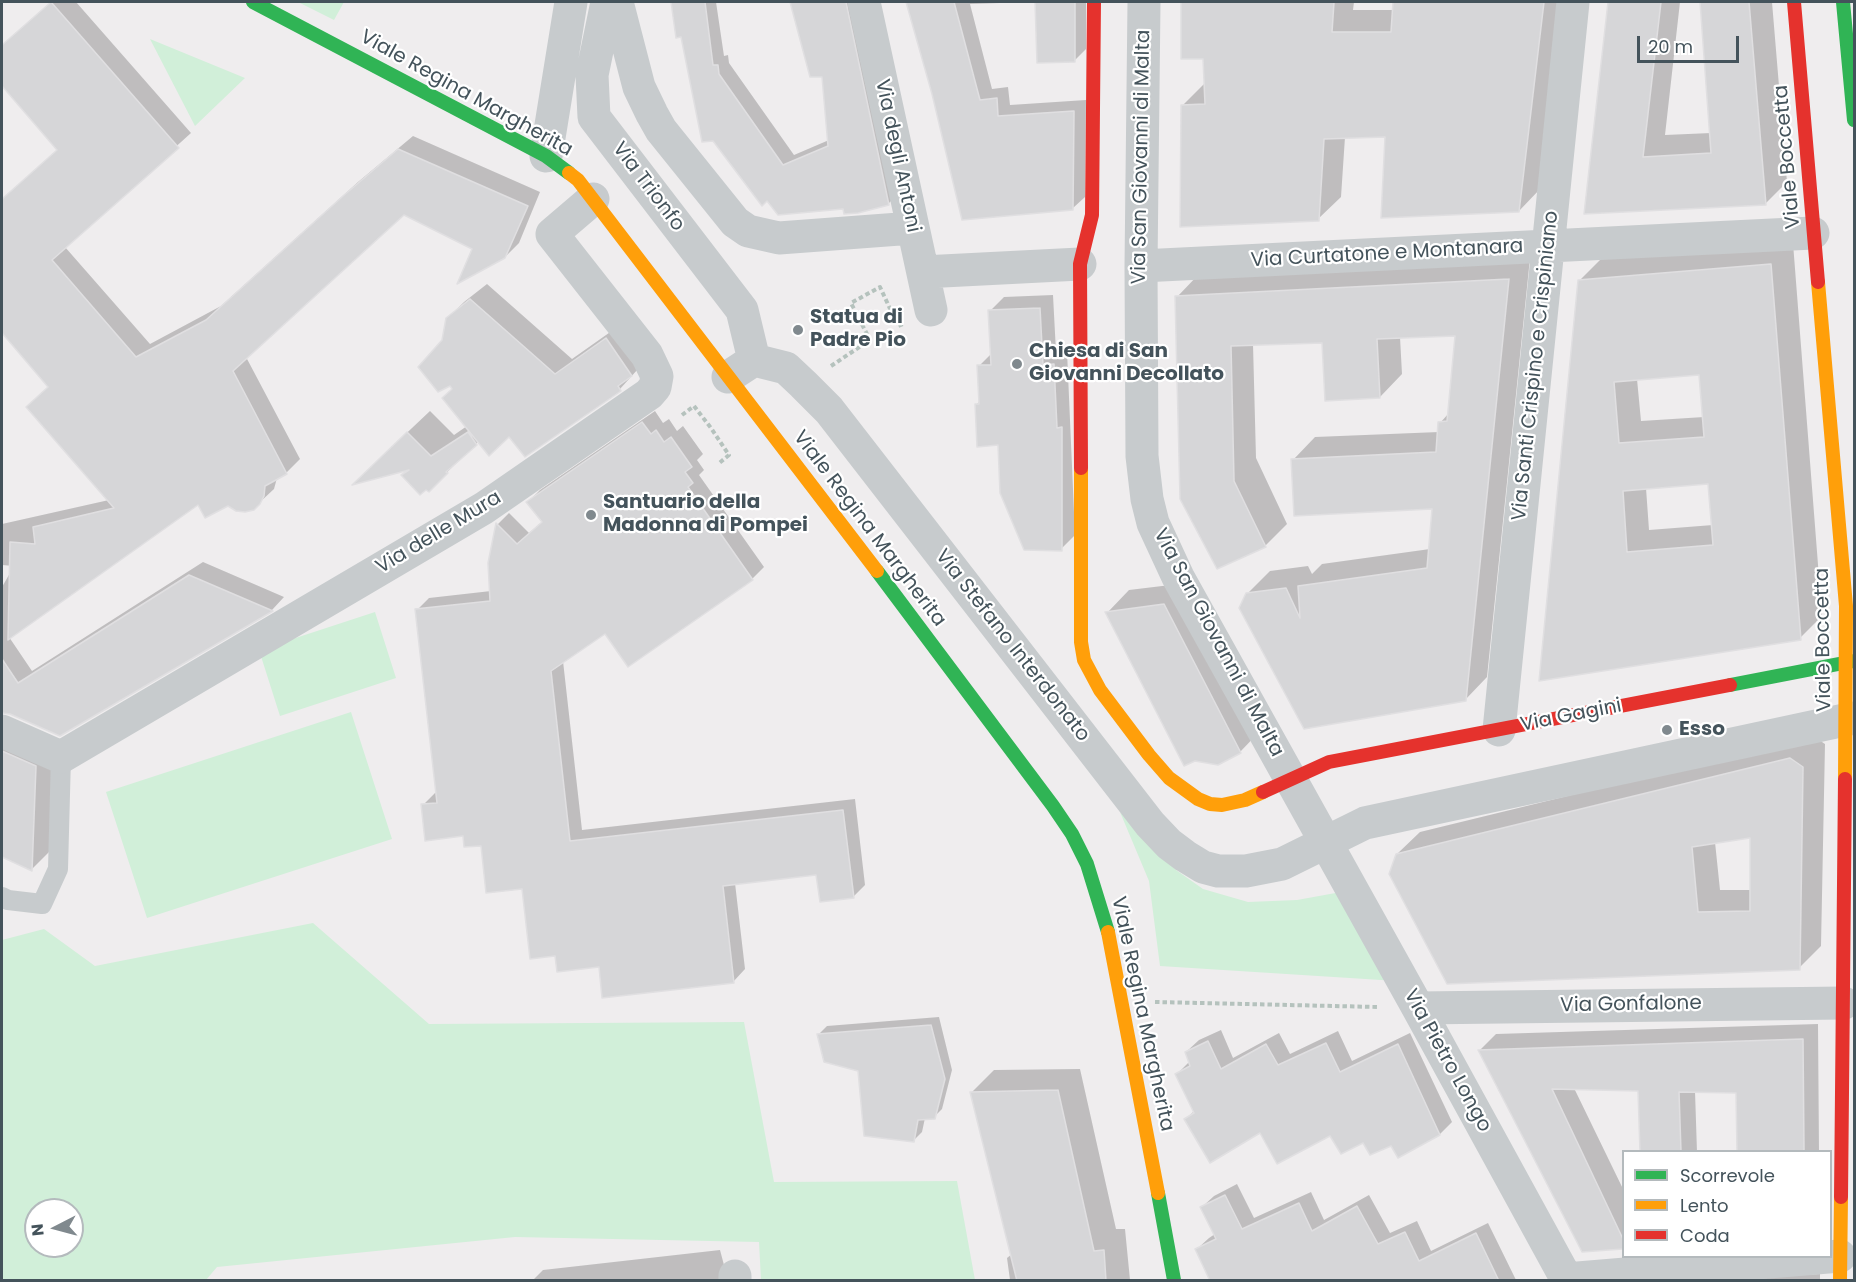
<!DOCTYPE html>
<html>
<head>
<meta charset="utf-8">
<style>
  body { margin:0 }
  #map { position:relative; width:1856px; height:1282px; overflow:hidden; background:#efedee; font-family:Poppins,sans-serif }
  canvas { display:block }
  .frame { position:absolute; inset:0; border:3px solid #44535b; pointer-events:none }
  .legend { position:absolute; left:1622px; top:1150px; width:210px; height:108px; box-sizing:border-box; background:#fff; border:2px solid #b4babd; margin:0; padding:8px 10px; list-style:none; font-size:18px; color:#44535b }
  .legend li { display:flex; align-items:center; gap:12px; height:30px }
  .legend b { width:30px; border:2px solid #b4babd }
  .north { position:absolute; left:24px; top:1198px; width:60px; height:60px; box-sizing:border-box; background:#fff; border:2px solid #b4babd; border-radius:50%; rotate:264deg; font-size:16px; font-weight:700; line-height:24px; text-align:center; color:#44535b }
  .north::after { content:''; display:block; margin:auto; width:21px; height:27px; background:#80898e; clip-path:polygon(50% 0,100% 100%,50% 72%,0 100%) }
  .scale { position:absolute; left:1637px; top:36px; width:102px; height:27px; box-sizing:border-box; border:3px solid #44535b; border-top:0; padding-left:8px; font-size:18px; line-height:21px; white-space:nowrap; color:#44535b; -webkit-text-stroke:4px #fff; paint-order:stroke }
</style>
</head>
<body>
<div id="map">
<canvas width="1856" height="1282"></canvas>
<div class="frame"></div>
<ul class="legend">
<li><b style="height:8px;background:#30b455"></b>Scorrevole</li>
<li><b style="height:8px;background:#ff9f0a"></b>Lento</li>
<li><b style="height:8px;background:#e5322d"></b>Coda</li>
</ul>
<div class="north">N</div>
<div class="scale">20 m</div>
</div>
<script>
const context = document.querySelector('canvas').getContext('2d');
context.lineJoin = 'round';
function paint(path, color) { context.fillStyle = color; context.fill(path, 'evenodd'); }
const poly = rows => new Path2D(rows.map(r => 'M' + r).join(''));
function strokePath(path, color, width, dash) { context.strokeStyle = color; context.lineWidth = width; context.lineCap = dash ? 'butt' : 'round'; context.setLineDash(dash || []); context.stroke(path); }
function write(font, color, halo, rows, align = 'center') {
  context.font = font + ' Poppins,sans-serif'; context.lineWidth = 4.5; context.setLineDash([]); context.textBaseline = 'middle'; context.strokeStyle = halo; context.fillStyle = color; for (const [text, x, y, turn = 0] of rows) {
    context.save(); context.translate(x, y); context.rotate((+turn || 0) * Math.PI / 180); context.textAlign = isNaN(turn) ? turn : align; if (halo) context.strokeText(text, 0, 0); context.fillText(text, 0, 0); context.restore();
  }
}
const green = poly([
  [298,2,344,2,334,20],
  [150,39,245,78,195,126],
  [375,612,396,678,280,716,259,650],
  [351,712,392,839,147,918,106,792],
  [1120,812,1176,870,1203,889,1248,902,1297,900,1341,892,1397,981,1160,966,1149,881],
  [313,923,429,1024,744,1022,774,1182,957,1181,975,1280,761,1280,759,1242,515,1237,217,1267,206,1280,2,1280,2,940,44,929,95,966],
  [36,1210,72,1210,72,1246,36,1246]
]);
const shadow = poly([
  [51,2,76,2,191,133,65,247,150,344,221,306,358,182,413,136,540,192,519,243,505,257,474,248,404,214,246,357,300,459,286,473,277,478,274,489,259,503,198,503,9,637,32,671,203,562,284,597,272,610,60,734,9,712,2,711,2,587,14,566,2,565,2,524,109,500,50,386,2,331,2,199,59,149,2,84,2,45],
  [672,2,716,2,724,56,728,55,729,63,794,155,829,140,823,75,811,75,791,2,857,2,899,193,888,204,778,214,683,35,677,36],
  [908,2,1030,2,970,4,992,89,1008,87,1010,105,1086,100,1085,197,1073,208,934,94],
  [1036,2,1086,2,1086,49,1074,61,1038,62],
  [1183,2,1354,2,1353,10,1394,10,1395,2,1562,2,1541,188,1519,211,1387,136,1345,137,1341,197,1318,219,1182,106,1205,83,1204,57,1183,58],
  [1610,2,1680,2,1665,135,1711,133,1702,2,1772,2,1787,182,1765,204,1586,212],
  [1793,243,1822,616,1800,638,1540,679,1579,281,1602,258],
  [1700,374,1704,417,1641,421,1637,379],
  [1709,483,1713,525,1649,530,1646,488],
  [1530,258,1487,677,1465,700,1247,594,1270,571,1308,566,1312,574,1322,564,1430,549,1433,508,1293,460,1315,437,1439,432,1440,423,1449,413,1457,335,1400,337,1402,374,1380,397,1324,342,1253,344,1256,458,1287,524,1265,546,1218,567,1177,297,1199,274],
  [487,284,572,359,623,323,647,359,620,389,509,435,479,441,429,490,403,475,410,468,376,462,430,411,454,435,467,426,454,389,444,341,447,319,464,302],
  [1053,295,1056,352,1067,351,1075,535,1061,549,976,405,980,401,979,366,992,353,990,311,1004,297],
  [655,411,663,423,669,419,677,431,683,426,703,454,697,460,704,470,699,475,764,567,752,579,605,632,563,661,582,830,855,799,865,885,853,897,818,874,735,883,745,969,733,982,600,965,482,844,464,835,423,805,435,793,437,792,417,610,429,598,491,591,490,563,498,524,509,513,529,533,543,521,528,502,540,490],
  [1187,583,1262,729,1240,752,1107,613,1129,590],
  [2,723,57,744,54,847,32,869,2,856],
  [1813,736,1825,744,1821,946,1799,968,1397,854,1420,832],
  [1751,836,1751,890,1720,890,1715,842],
  [939,1017,952,1070,942,1109,934,1117,925,1118,922,1132,914,1140,860,1070,819,1034,827,1026],
  [1818,1024,1819,1152,1738,1152,1738,1091,1695,1091,1697,1152,1641,1152,1639,1089,1574,1088,1624,1191,1624,1248,1583,1250,1480,1050,1496,1034],
  [1221,1030,1233,1058,1279,1033,1290,1054,1338,1031,1352,1061,1410,1033,1452,1122,1440,1134,1399,1156,1392,1144,1364,1141,1331,1134,1261,1131,1186,1119,1195,1110,1177,1074,1190,1061,1186,1052,1199,1040],
  [1080,1069,1116,1229,1125,1229,1130,1280,1010,1280,1007,1258,1012,1254,972,1092,994,1070],
  [1237,1184,1254,1218,1311,1192,1324,1220,1369,1195,1390,1233,1417,1221,1431,1251,1488,1223,1516,1280,1211,1280,1197,1249,1209,1238,1215,1234,1202,1207,1214,1196],
  [720,1250,728,1280,533,1280,543,1270],
  [1820,1274,1820,1280,1715,1280]
]);
const building = poly([
  [51,2,179,148,52,260,136,357,206,320,343,196,398,149,528,206,505,258,457,284,472,249,404,215,233,371,287,474,265,486,264,496,260,504,254,510,245,512,236,511,228,506,205,518,198,505,8,640,10,542,35,544,33,527,114,508,26,407,48,387,2,333,2,199,57,150,2,86,2,45,51,2],
  [671,2,705,2,713,65,718,65,719,74,783,165,828,146,822,77,810,77,790,2,846,2,889,205,858,213,844,214,843,209,778,215,767,201,762,206,713,141,702,142,681,37,676,38,671,2],
  [906,2,954,2,980,100,997,98,998,116,1074,111,1073,210,962,220,932,94,906,2],
  [1035,2,1075,2,1075,62,1037,63,1035,2],
  [1181,2,1334,2,1332,32,1391,32,1393,2,1544,2,1519,212,1381,218,1385,137,1324,139,1319,221,1180,227,1181,105,1205,104,1203,59,1181,59,1181,2],
  [1608,2,1661,2,1643,157,1711,153,1700,2,1749,2,1766,205,1584,214,1608,2],
  [1771,264,1801,640,1539,681,1578,280,1771,264],
  [1699,375,1704,437,1619,443,1614,382,1699,375],
  [1708,484,1713,545,1627,552,1623,491,1708,484],
  [1509,279,1466,701,1304,729,1239,608,1246,593,1286,588,1300,618,1298,586,1427,568,1432,509,1294,516,1291,459,1436,452,1438,422,1447,421,1455,336,1377,339,1380,398,1325,401,1322,343,1231,346,1234,481,1266,547,1217,569,1180,499,1175,296,1509,279],
  [470,299,555,374,606,338,632,376,618,386,621,391,525,457,509,437,489,456,442,398,452,389,450,386,438,392,418,367,442,340,446,318,470,299],
  [1040,308,1043,365,1054,364,1057,428,1062,427,1062,551,1024,550,1000,493,998,445,977,447,975,404,979,404,977,365,991,365,988,310,1040,308],
  [642,422,651,434,656,430,664,442,671,437,692,467,685,472,693,483,688,487,753,580,628,667,605,634,551,671,570,841,843,810,854,898,820,902,816,875,723,886,734,983,602,998,599,967,557,972,555,956,530,959,522,889,486,893,481,846,464,847,463,836,425,841,421,804,437,803,415,609,490,601,488,563,496,523,517,544,542,522,526,502,642,422],
  [407,432,431,456,468,432,477,445,446,472,448,473,429,492,426,490,420,495,401,475,409,470,352,485,407,432],
  [189,575,273,611,60,736,10,714,2,713,2,659,18,683,189,575],
  [1164,604,1241,753,1218,765,1195,761,1184,766,1105,612,1164,604],
  [2,751,36,766,32,871,2,857,2,751],
  [1790,758,1803,767,1800,970,1447,984,1389,874,1396,854,1790,758],
  [1750,838,1750,911,1698,912,1692,847,1750,838],
  [931,1025,945,1079,935,1119,918,1120,914,1142,864,1136,858,1071,824,1062,817,1034,931,1025],
  [1803,1039,1804,1152,1737,1152,1736,1093,1679,1092,1681,1152,1640,1152,1638,1091,1552,1089,1623,1239,1623,1249,1582,1252,1478,1050,1803,1039],
  [1208,1041,1221,1069,1266,1044,1278,1065,1326,1043,1340,1072,1398,1044,1440,1135,1398,1158,1391,1146,1370,1155,1363,1143,1341,1154,1330,1136,1277,1164,1260,1133,1210,1163,1184,1119,1194,1113,1175,1074,1190,1066,1185,1052,1208,1041],
  [1058,1090,1094,1251,1104,1250,1106,1281,1017,1281,970,1092,1058,1090],
  [1225,1195,1242,1229,1299,1203,1312,1231,1357,1206,1378,1244,1405,1232,1419,1261,1476,1233,1499,1281,1210,1281,1195,1249,1216,1239,1200,1207,1225,1195]
]);
const path = poly([
  [831,366,870,340,851,303,880,287,898,326,903,324],
  [682,415,694,406,711,428,729,455,718,464],
  [1155,1002,1378,1007]
]);
const lane = poly([
  [2,897,8,900,42,904,58,869,61,757]
]);
const street = poly([
  [607,2,592,75,594,117,742,310,754,360],
  [617,2,639,87,652,114,661,130,735,222,748,231,779,238,913,228],
  [864,2,931,310],
  [1144,2,1141,266,1142,456,1147,499,1153,523,1178,577,1418,1008,1567,1280],
  [546,156,571,2],
  [1141,266,1813,233],
  [923,272,1080,264],
  [728,377,754,360,786,368,803,384,829,410,1150,824,1169,844,1185,856,1203,867,1218,871,1246,871,1282,864,1365,823,1854,718],
  [1499,730,1573,2],
  [2,731,61,757,484,508,649,394,655,387,657,376,647,355,552,234,593,199],
  [1418,1008,1844,1003],
  [735,1276,735,1280],
  [1566,1279,1840,1256]
]);
const fast = poly([
  [253,2,546,156,569,173],
  [1843,2,1854,120],
  [877,571,1053,806,1072,834,1087,864,1108,932],
  [1730,685,1854,661],
  [1158,1193,1174,1280]
]);
const slow = poly([
  [569,173,578,180,877,571],
  [1818,282,1846,606,1845,779],
  [1081,468,1081,642,1084,660,1100,690,1149,755,1169,778,1198,799,1210,804,1222,805,1245,800,1263,792],
  [1108,932,1158,1193],
  [1840,1280,1841,1197]
]);
const jam = poly([
  [1794,2,1818,282],
  [1081,468,1080,264,1092,215,1094,2],
  [1263,792,1329,762,1730,685],
  [1841,1197,1845,779]
]);
const markers = [
  [798,330,6,"#80898e"],
  [1017,364,6,"#80898e"],
  [591,515,6,"#80898e"],
  [1667,730,6,"#80898e"]
];
const streetNames = [
  ["Viale Regina Margherita",466,94,29],
  ["Via degli Antoni",897,156,78],
  ["Via San Giovanni di Malta",1142,157,-89],
  ["Viale Boccetta",1788,157,-95],
  ["Via Trionfo",648,187,53],
  ["Via Curtatone e Montanara",1387,254,-3],
  ["Via Santi Crispino e Crispiniano",1536,366,-84],
  ["Viale Regina Margherita",869,529,53],
  ["Via delle Mura",439,533,-31],
  ["Viale Boccetta",1824,640,-91],
  ["Via San Giovanni di Malta",1218,643,62],
  ["Via Stefano Interdonato",1012,646,52],
  ["Via Gagini",1571,716,-11],
  ["Via Gonfalone",1631,1005,-1],
  ["Viale Regina Margherita",1142,1014,78],
  ["Via Pietro Longo",1447,1061,61]
];
const poiNames = [
  ["Statua di",810,318],
  ["Padre Pio",810,341],
  ["Chiesa di San",1029,352],
  ["Giovanni Decollato",1029,375],
  ["Santuario della",603,503],
  ["Madonna di Pompei",603,526],
  ["Esso",1679,730]
];
paint(green, '#d1efd9');
paint(shadow, '#0003');
paint(building, '#d6d6d8');
strokePath(building, '#e0dfe1', 1.5);
strokePath(path, '#b5c2bd', 4, [4.5, 3]);
strokePath(lane, '#c7cbcd', 20);
strokePath(street, '#c7cbcd', 33);
strokePath(fast, '#30b455', 14);
strokePath(slow, '#ff9f0a', 14);
strokePath(jam, '#e5322d', 14);
for (const [x, y, r, color] of markers) { const dot = new Path2D(); dot.arc(x, y, r, 0, 2 * Math.PI); context.fillStyle = color; context.fill(dot); strokePath(dot, '#fff', 2); }
write('20px', '#44535b', '#fff', streetNames);
write('bold 20px', '#44535b', '#fff', poiNames, 'left');
</script>
</body>
</html>
